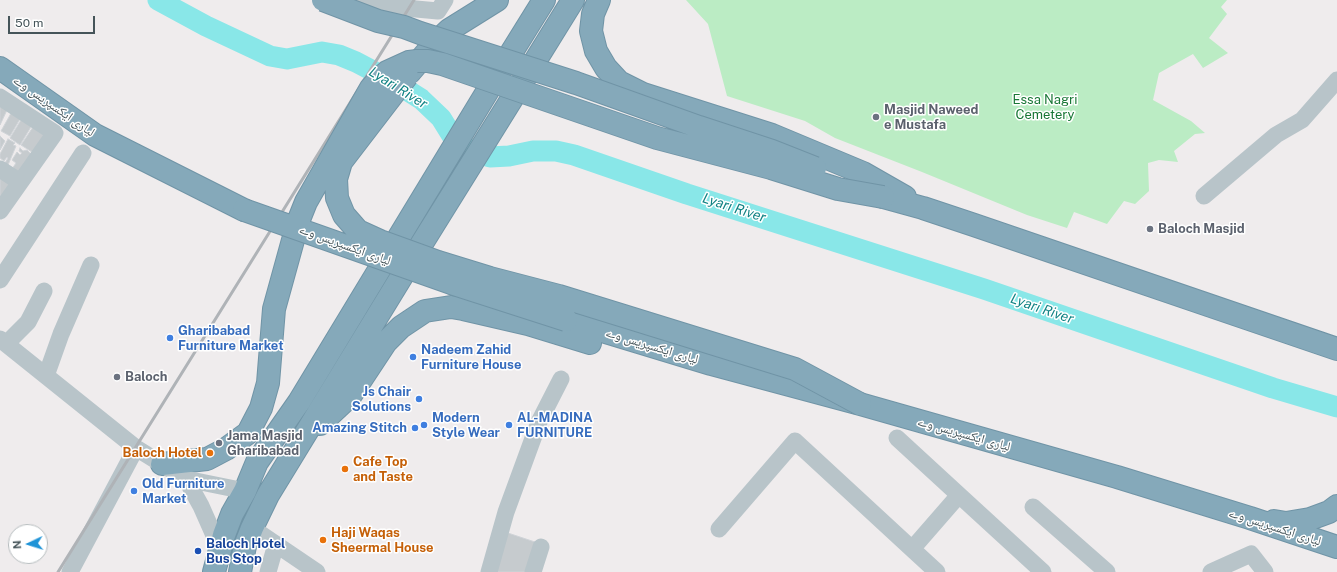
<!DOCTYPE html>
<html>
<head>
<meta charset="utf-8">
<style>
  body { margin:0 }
  #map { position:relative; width:1337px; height:572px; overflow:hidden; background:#efeced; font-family:"Public Sans",sans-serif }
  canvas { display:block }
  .north { position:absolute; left:8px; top:524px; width:40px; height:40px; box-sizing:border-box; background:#fff; border:1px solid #b5bbbd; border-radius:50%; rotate:266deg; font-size:11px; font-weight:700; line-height:16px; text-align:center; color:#455459 }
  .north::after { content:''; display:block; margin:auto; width:14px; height:18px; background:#1e93d7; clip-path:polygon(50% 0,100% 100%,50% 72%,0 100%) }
  .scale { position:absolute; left:8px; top:16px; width:87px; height:18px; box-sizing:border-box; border:2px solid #455459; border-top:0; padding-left:5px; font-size:12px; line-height:14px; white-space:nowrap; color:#455459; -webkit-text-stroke:3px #fff; paint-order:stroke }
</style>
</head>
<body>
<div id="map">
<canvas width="1337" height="572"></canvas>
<div class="north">N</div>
<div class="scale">50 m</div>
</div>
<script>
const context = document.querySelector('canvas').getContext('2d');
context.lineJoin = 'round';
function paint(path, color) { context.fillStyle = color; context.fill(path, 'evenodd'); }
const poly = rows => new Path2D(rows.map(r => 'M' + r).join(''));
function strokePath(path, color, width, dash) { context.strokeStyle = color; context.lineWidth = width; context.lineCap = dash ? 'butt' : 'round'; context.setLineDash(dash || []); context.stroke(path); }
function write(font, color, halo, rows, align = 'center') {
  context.font = font + ' "Public Sans","Noto Naskh Arabic",sans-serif'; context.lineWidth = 3; context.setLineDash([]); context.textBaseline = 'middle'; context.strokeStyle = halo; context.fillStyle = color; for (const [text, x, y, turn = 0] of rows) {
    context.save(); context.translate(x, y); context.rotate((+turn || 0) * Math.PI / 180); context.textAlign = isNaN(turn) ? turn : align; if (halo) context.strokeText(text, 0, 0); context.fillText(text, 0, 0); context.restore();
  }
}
const green = poly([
  [686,0,1227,0,1221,7,1227,14,1209,38,1228,53,1203,68,1193,54,1159,73,1153,100,1191,121,1205,133,1195,134,1174,151,1178,162,1159,160,1148,163,1149,191,1135,204,1124,201,1107,224,1074,212,1067,228,1027,215,922,172,835,138,805,121,727,96,708,24]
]);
const river = poly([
  [158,0,206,26,270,56,287,59,322,52,339,55,356,62,394,82,421,99,441,118,454,139,472,152,490,157,509,156,533,151,556,151,574,155,687,194,984,289,1273,388,1337,407]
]);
const building = poly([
  [0,99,7,110,0,125,0,99],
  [14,108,23,114,10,136,1,131,14,108],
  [24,115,34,122,20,145,10,138,24,115],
  [35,124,48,132,35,154,21,145,35,124],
  [0,136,5,141,0,150,0,136],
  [8,139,15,143,13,145,16,146,8,165,5,163,8,158,7,157,4,161,0,158,0,154,8,139],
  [20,148,23,151,27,150,32,155,20,175,12,169,16,163,12,160,17,152,20,155,22,153,19,151,20,148],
  [0,177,14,182,0,202,0,177],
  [505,532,541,544,532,572,494,572,505,532]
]);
const minor = poly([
  [352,0,362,4,438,11,445,0],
  [0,97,55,133,0,211],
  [0,169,20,182],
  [1204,196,1276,135,1302,120,1337,80],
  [0,280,83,153],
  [0,339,136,448,186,479,201,506,220,549],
  [6,344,28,322,44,291],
  [46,376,61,334,91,265],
  [897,438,959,495],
  [186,479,245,491],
  [1033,507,1107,572],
  [252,528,317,572],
  [719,529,795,441,912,549],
  [70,572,136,448],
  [268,572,276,544],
  [489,572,506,512,539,422,561,379],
  [533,572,541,547],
  [937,572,912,549,959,495,1043,572],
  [1211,572,1251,554,1265,572]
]);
const highway = poly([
  [599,0,593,14,591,31,596,51,606,68,619,82,643,94,772,135,863,173,905,197],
  [0,68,95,135,244,210],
  [410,72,433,45,449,30,497,0],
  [883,197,923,208,974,225,1337,349],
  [566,320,711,364,860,404,1117,477,1250,518,1337,547],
  [320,424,351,395,386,342,401,327,425,311,451,307,463,309,528,324,590,343],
  [162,464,207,459,226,449,248,433,261,408,268,383,274,309,298,222],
  [1274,521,1286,523,1310,519,1329,512,1337,506],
  [214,572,224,535,232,514,245,491,257,462,299,402,490,87,544,0],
  [240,572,245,546,252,528,268,495,424,240,513,97,573,0]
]);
const rail = poly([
  [58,572,414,0]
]);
const highwayBridge = poly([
  [323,0,378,21,404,27,420,33,576,83,699,127,772,151,815,168],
  [407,76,341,162,336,179,337,198,344,215,358,231,380,241,438,262,490,278,559,296,795,369,860,404],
  [244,210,451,283,566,320],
  [298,222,306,202,371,88,380,78,387,72,409,62,417,61,428,61,442,64,657,138,771,168,838,189,883,197]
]);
const markers = [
  [876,117,4,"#6b7280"],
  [1150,229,4,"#6b7280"],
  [170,338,4,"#3f7fe0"],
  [413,357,4,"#3f7fe0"],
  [117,377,4,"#6b7280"],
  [419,399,4,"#3f7fe0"],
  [424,425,4,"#3f7fe0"],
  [509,425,4,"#3f7fe0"],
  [415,428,4,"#3f7fe0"],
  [219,443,4,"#6b7280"],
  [210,453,4,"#e8710a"],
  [345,469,4,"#e8710a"],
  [134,491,4,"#3f7fe0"],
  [323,540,4,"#e8710a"],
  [198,551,4,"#1a4fb4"]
];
const parkNames = [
  ["Essa Nagri",1045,100],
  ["Cemetery",1045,115]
];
const streetNames = [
  ["لیاری ایکسپریس وے",54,106,35],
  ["لیاری ایکسپریس وے",345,245,20],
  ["لیاری ایکسپریس وے",652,346,17],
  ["لیاری ایکسپریس وے",964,434,16],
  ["لیاری ایکسپریس وے",1275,527,18]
];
const worshipNames = [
  ["Masjid Naweed",884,110],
  ["e Mustafa",884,125],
  ["Baloch Masjid",1158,229],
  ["Baloch",125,377],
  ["Jama Masjid",227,436],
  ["Gharibabad",227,451]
];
const shopNames = [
  ["Gharibabad",178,331],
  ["Furniture Market",178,346],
  ["Nadeem Zahid",421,350],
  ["Furniture House",421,365],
  ["Js Chair",411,392,"right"],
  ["Solutions",411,407,"right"],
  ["Modern",432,418],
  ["Style Wear",432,433],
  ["AL-MADINA",517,418],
  ["FURNITURE",517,433],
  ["Amazing Stitch",407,428,"right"],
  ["Old Furniture",142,484],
  ["Market",142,499]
];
const foodNames = [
  ["Baloch Hotel",202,453,"right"],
  ["Cafe Top",353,462],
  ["and Taste",353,477],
  ["Haji Waqas",331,533],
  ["Sheermal House",331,548]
];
const transitNames = [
  ["Baloch Hotel",206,544],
  ["Bus Stop",206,559]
];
const waterNames = [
  ["Lyari River",398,88,32],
  ["Lyari River",734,208,18],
  ["Lyari River",1042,309,19]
];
paint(green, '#bbecc4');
strokePath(river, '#89e7e8', 21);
paint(building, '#c6cbce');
strokePath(building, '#d0d4d8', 1);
strokePath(highway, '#7094a6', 24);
strokePath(minor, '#b8c4c9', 17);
strokePath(highway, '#85a9ba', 22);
strokePath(rail, '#afb3b7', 3);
strokePath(highwayBridge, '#7094a6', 24, []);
strokePath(highwayBridge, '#85a9ba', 22);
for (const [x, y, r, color] of markers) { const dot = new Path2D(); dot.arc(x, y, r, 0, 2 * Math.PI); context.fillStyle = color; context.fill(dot); strokePath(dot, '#fff', 1.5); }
write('13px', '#197736', '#fff', parkNames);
write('13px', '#455459', '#fff', streetNames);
write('bold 13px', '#5b616d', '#fff', worshipNames, 'left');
write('bold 13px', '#366cbe', '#fff', shopNames, 'left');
write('bold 13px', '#c56008', '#fff', foodNames, 'left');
write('bold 13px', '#164399', '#fff', transitNames, 'left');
write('italic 14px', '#118384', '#fff', waterNames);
</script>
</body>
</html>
